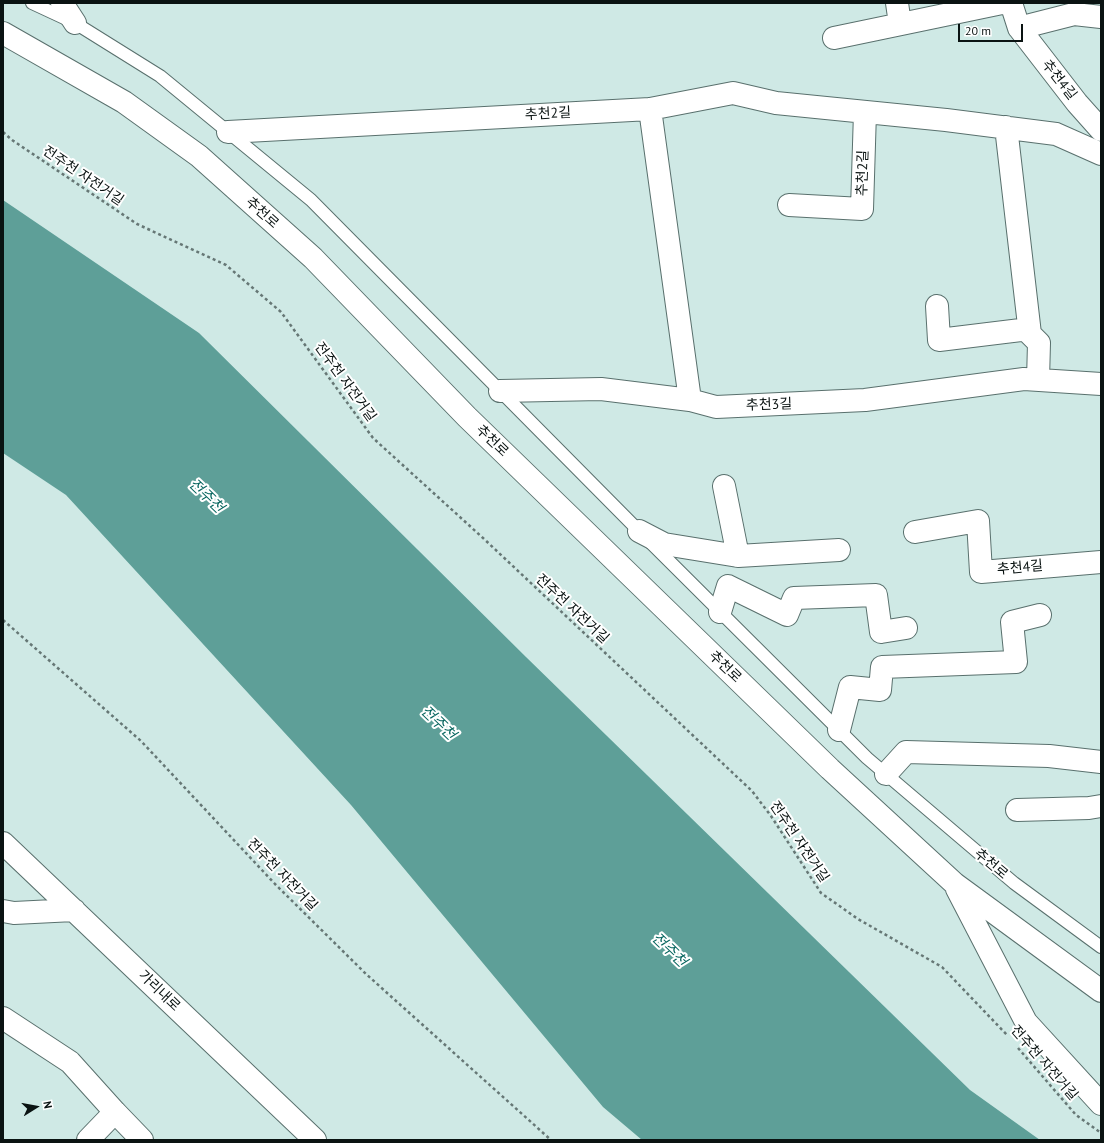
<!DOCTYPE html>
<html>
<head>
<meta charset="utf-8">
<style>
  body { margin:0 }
  #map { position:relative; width:1104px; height:1143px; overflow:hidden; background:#cfe9e5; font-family:"PT Sans",sans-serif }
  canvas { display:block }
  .frame { position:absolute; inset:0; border:4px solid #0a1312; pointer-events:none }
  .north { position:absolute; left:16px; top:1087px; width:40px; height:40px; -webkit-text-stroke:3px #fff; paint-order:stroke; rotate:79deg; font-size:11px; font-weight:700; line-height:16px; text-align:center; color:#0a1312 }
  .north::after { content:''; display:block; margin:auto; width:14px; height:18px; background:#0a1312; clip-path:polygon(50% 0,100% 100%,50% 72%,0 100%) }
  .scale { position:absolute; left:958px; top:24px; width:65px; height:18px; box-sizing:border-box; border:2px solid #0a1312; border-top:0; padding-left:5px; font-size:12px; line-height:14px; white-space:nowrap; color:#0a1312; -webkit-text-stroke:3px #fff; paint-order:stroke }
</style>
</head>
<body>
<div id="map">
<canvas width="1104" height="1143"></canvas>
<div class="frame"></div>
<div class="north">N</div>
<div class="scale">20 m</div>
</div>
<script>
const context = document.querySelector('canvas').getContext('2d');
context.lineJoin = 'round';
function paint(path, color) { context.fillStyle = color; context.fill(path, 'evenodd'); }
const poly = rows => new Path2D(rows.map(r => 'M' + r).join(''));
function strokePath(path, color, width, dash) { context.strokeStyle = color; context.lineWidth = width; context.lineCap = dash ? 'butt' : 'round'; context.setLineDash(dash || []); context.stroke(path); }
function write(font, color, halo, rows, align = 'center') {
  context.font = font + ' "PT Sans","Noto Sans KR",sans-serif'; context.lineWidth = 4; context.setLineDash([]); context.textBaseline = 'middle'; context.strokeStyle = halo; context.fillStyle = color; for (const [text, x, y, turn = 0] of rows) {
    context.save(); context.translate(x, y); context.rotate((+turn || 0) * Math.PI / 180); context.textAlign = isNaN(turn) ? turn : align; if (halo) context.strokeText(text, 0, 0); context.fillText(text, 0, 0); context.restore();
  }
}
const water = poly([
  [3,200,199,333,526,657,970,1090,1040,1140,642,1140,603,1107,351,805,66,495,3,453]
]);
const path = poly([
  [3,132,12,140,137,224,226,265,281,312,373,438,483,538,752,791,771,816,821,893,858,919,942,967,1007,1035],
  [3,620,141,741,275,884,366,974,551,1140],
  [1018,1048,1076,1115,1101,1133]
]);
const lane = poly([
  [32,3,75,23,160,76,311,200,639,531,867,758,1014,883,1101,947]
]);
const street = poly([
  [62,3,75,23],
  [897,3,900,24],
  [1011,3,1019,28,1077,103,1101,130],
  [1019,28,1074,14,1101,17],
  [3,33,124,102,199,156,313,258,467,417,830,769,955,884,1101,991],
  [834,38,1002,3],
  [650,109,690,400],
  [1006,127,1030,334,1039,343,1038,380],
  [228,132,650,109,733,93,776,103,946,120,1056,134,1101,154],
  [789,205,862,209,865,112],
  [937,306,939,340,1029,329],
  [500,391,601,389,690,400,716,407,865,400,1024,379,1101,384],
  [724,486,738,556],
  [639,531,664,544,738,556,839,550],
  [915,532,978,521,981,572,1101,562],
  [720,612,728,586,787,615,794,598,876,595,881,632,906,628],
  [839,730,850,687,880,690,882,667,1016,662,1012,622,1040,615],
  [886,774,906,752,1049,756,1101,762],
  [1017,810,1089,808,1101,806],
  [957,889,1026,1022,1101,1104],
  [3,1018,70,1062,115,1112,142,1140],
  [88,1140,115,1112]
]);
const secondary = poly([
  [3,843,315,1140],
  [3,911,14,913,74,910]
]);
const streetNames = [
  ["추천4길",1059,80,52],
  ["추천2길",548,114,-3],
  ["추천2길",863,173,-88],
  ["전주천 자전거길",83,176,34],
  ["추천로",262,213,42],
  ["전주천 자전거길",345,382,54],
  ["추천3길",769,405,-2],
  ["추천로",492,441,44],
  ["추천4길",1020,568,-5],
  ["전주천 자전거길",572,609,43],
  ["추천로",725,667,44],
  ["전주천 자전거길",799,842,56],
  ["추천로",991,864,40],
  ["전주천 자전거길",282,875,46],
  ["가리내로",159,991,44],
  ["전주천 자전거길",1044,1063,49]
];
const waterNames = [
  ["전주천",206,496,44],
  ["전주천",438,723,44],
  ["전주천",669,950,44]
];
paint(water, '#5e9f98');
strokePath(lane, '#59706d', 14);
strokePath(street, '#59706d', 24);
strokePath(secondary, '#59706d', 24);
strokePath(path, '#667775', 2.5, [3, 3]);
strokePath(lane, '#fff', 12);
strokePath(street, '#fff', 22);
strokePath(secondary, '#fff', 22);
write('14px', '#0a1312', '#fff', streetNames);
write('italic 15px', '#06655e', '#fff', waterNames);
</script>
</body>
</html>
